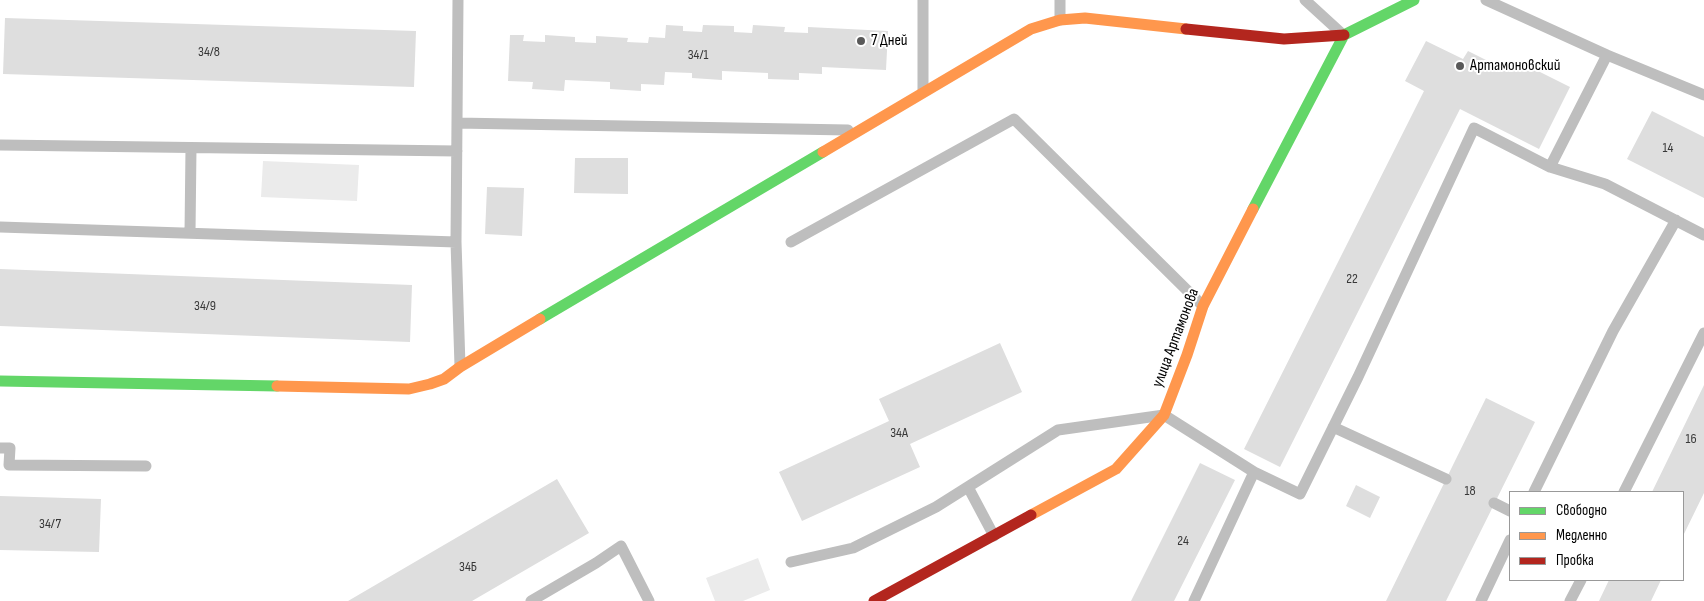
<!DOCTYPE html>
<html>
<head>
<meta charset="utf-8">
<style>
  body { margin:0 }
  #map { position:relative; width:1704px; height:601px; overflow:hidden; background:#fff; font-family:"Sofia Sans Condensed",sans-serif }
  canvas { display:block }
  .legend { position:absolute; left:1509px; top:491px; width:175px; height:90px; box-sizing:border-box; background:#fff; border:1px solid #999; margin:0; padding:6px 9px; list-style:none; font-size:15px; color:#000 }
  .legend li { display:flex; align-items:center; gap:10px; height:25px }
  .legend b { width:25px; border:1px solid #999 }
</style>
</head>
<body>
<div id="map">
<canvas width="1704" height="601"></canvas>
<ul class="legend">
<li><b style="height:6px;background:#63d668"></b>Свободно</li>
<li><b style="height:6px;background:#ff974d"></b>Медленно</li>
<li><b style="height:6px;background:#b3261e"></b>Пробка</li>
</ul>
</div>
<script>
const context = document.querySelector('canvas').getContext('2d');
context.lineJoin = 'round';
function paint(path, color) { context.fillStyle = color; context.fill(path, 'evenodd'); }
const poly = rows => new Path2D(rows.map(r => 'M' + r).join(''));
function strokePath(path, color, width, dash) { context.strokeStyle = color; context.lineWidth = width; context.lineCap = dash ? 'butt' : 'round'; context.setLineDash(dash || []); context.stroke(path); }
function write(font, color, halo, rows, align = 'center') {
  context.font = font + ' "Sofia Sans Condensed",sans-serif'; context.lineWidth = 4; context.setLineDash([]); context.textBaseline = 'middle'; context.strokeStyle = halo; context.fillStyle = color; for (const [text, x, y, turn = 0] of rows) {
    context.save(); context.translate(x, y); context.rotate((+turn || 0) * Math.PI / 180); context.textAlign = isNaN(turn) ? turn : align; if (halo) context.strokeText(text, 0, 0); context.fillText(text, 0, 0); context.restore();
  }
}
const green = poly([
  [263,161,359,165,357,201,261,197],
  [758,558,770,590,743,601,715,601,706,578]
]);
const building = poly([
  [5,18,416,31,414,87,3,74],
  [666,25,683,26,683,31,702,32,703,25,734,26,734,32,752,33,753,25,785,27,784,32,808,33,808,27,888,31,886,70,822,67,822,74,799,73,799,80,768,79,768,73,722,71,722,80,692,78,692,73,665,72,664,85,641,84,641,91,610,89,610,82,565,80,564,91,532,89,533,82,508,81,510,35,524,35,523,41,545,42,545,35,575,37,575,42,596,43,596,36,628,38,627,42,648,43,649,37,665,38],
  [1426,41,1463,59,1468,51,1510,72,1516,60,1570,87,1539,149,1460,109,1280,467,1244,449,1424,91,1405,81],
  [1652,111,1704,137,1704,198,1627,159],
  [575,158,628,158,628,194,574,193],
  [487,187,524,188,522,236,485,234],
  [0,269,412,285,410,342,0,326],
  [1000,343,1022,392,910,444,920,467,802,521,779,472,889,421,879,399],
  [1704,385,1704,493,1683,536,1683,492,1652,492],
  [1486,398,1535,422,1446,601,1386,601],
  [1200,463,1235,480,1174,601,1131,601],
  [557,479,589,533,472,601,348,601],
  [1356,485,1380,497,1370,518,1346,506],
  [0,496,101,499,99,552,0,550],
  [1609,580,1661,580,1651,601,1599,601]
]);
const lane = poly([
  [458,0,456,242,460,366],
  [1305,0,1340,32],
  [1486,0,1607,55,1550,167],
  [1060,20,1060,0],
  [1607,55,1704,95],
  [923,91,923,0],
  [457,123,848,130],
  [0,145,457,151],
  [0,227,456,242],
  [190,233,191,148],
  [791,242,1014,119,1203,306],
  [1333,427,1446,479],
  [0,448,10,448,9,465,146,466],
  [1254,472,1300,494,1358,377,1474,128,1550,167,1605,184,1704,235],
  [968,487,994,536],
  [1534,492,1613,331,1676,220],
  [1624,492,1704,333],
  [1494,503,1510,511],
  [791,562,853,548,936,507,1058,430,1164,415,1254,472,1194,601],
  [531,601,596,563,621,546,649,601],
  [1481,601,1510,540],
  [1570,601,1581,580]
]);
const fast = poly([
  [1253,209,1344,35,1414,0],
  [540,319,823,152],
  [0,381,277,386]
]);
const slow = poly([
  [823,152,1031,29,1060,20,1085,18,1186,29],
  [277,386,409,389,430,384,444,379,460,367,540,319],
  [1031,515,1116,469,1164,415,1187,355,1203,306,1253,209]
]);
const jam = poly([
  [1186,29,1284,39,1344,35],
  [874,601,1031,515]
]);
const markers = [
  [861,41,5,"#595959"],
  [1460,66,5,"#595959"]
];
const numberNames = [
  ["34/8",209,52],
  ["34/1",698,55],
  ["14",1668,148],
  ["22",1352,279],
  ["34/9",205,306],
  ["34А",899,433],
  ["16",1691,439],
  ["18",1470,491],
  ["34/7",50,524],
  ["24",1183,541],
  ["34Б",468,567]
];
const poiNames = [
  ["7 Дней",871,41],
  ["Артамоновский",1470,66]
];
const streetNames = [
  ["улица Артамонова",1176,338,-69]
];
paint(green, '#ebebeb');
paint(building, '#dedede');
strokePath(lane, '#bebebe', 11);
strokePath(fast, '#63d668', 11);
strokePath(slow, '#ff974d', 11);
strokePath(jam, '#b3261e', 11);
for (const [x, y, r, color] of markers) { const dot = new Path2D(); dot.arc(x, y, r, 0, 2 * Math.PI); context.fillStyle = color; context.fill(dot); strokePath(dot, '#fff', 2); }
write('14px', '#383838', null, numberNames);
write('16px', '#000', '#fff', poiNames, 'left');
write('16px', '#000', '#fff', streetNames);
</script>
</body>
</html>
